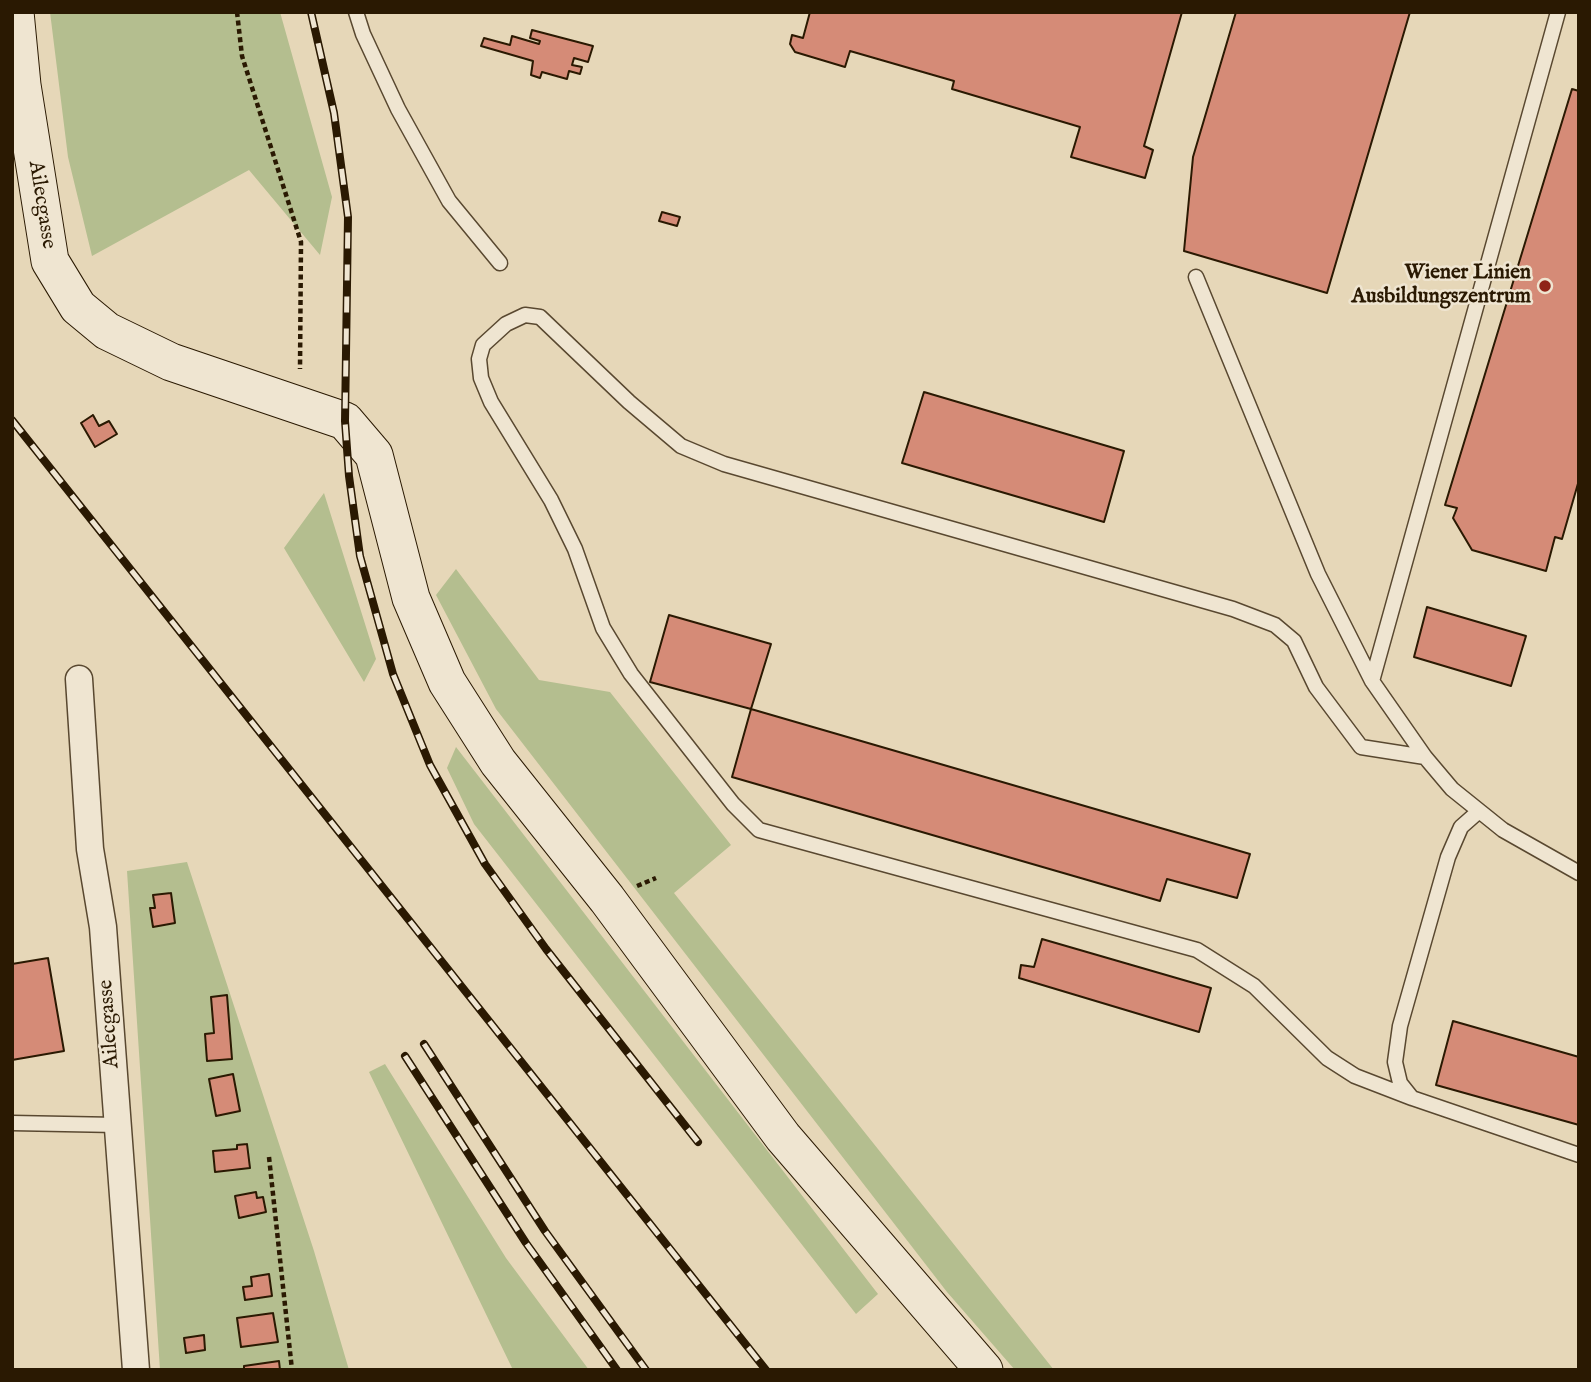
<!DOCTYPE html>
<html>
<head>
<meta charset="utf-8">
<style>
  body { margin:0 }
  #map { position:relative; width:1591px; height:1382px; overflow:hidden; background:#e6d7b8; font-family:"IM FELL English",serif }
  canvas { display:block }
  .frame { position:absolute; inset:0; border:14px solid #2a1902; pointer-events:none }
</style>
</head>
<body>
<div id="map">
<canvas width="1591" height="1382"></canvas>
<div class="frame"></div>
</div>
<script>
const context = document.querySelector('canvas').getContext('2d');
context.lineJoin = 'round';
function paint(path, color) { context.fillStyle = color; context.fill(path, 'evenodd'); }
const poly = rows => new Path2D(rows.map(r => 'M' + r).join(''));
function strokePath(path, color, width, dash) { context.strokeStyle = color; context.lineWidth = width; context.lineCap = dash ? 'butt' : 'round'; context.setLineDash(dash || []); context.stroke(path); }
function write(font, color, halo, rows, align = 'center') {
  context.font = font + ' "IM FELL English",serif'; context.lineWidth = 5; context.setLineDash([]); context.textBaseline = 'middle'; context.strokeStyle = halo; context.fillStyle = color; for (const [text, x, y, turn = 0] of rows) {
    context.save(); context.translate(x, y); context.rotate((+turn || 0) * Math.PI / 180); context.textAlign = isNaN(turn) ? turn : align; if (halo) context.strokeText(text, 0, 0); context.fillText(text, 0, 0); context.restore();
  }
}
const green = poly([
  [50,12,280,12,332,197,320,255,249,170,92,256,68,157],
  [324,493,376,659,364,682,284,548],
  [456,569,539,680,610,692,731,845,674,893,1054,1370,1015,1370,947,1292,496,709,436,595],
  [456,747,878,1294,856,1314,474,824,447,768],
  [187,862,314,1251,349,1370,160,1370,127,871],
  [385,1064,506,1258,589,1370,513,1370,369,1072]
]);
const building = poly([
  [810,12,1182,12,1144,146,1153,150,1145,178,1071,157,1080,127,952,89,954,81,850,51,845,67,795,52,790,44,792,35,803,38,810,12],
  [1236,12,1410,12,1327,293,1184,251,1193,157,1236,12],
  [532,30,593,46,588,62,574,58,572,65,582,67,580,74,569,71,567,79,542,72,540,78,531,75,533,61,481,46,484,38,510,45,512,36,539,44,540,41,530,38,532,30],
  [1572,89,1579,91,1579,480,1562,539,1555,537,1546,571,1472,550,1453,518,1457,508,1445,505,1572,89],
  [662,212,680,217,677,226,659,221,662,212],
  [924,392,1124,451,1104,522,902,463,924,392],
  [93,415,99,426,109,421,117,434,95,447,81,423,93,415],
  [1427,607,1526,636,1511,686,1414,657,1427,607],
  [669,615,771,644,751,709,650,682,669,615],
  [751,709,1250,854,1237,898,1167,879,1160,901,732,777,751,709],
  [171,893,175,923,153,927,150,908,155,908,153,895,171,893],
  [1042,939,1211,988,1199,1032,1019,978,1021,965,1034,967,1042,939],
  [48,958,64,1051,12,1060,12,964,48,958],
  [227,995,232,1059,207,1061,205,1034,214,1033,211,997,227,995],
  [1453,1021,1579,1057,1579,1125,1436,1085,1453,1021],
  [233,1074,240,1111,216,1116,209,1079,233,1074],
  [247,1144,250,1168,215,1172,213,1151,237,1149,237,1145,247,1144],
  [256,1192,257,1198,263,1197,266,1212,239,1218,235,1196,256,1192],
  [269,1274,272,1296,245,1300,243,1287,252,1286,251,1277,269,1274],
  [273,1313,278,1342,241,1347,237,1318,273,1313],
  [204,1335,205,1350,186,1353,184,1338,204,1335],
  [279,1361,280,1370,244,1370,244,1366,279,1361]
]);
const path = poly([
  [237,12,242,56,301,242,300,369],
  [637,886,656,878],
  [269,1157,292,1370]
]);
const lane = poly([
  [356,12,363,34,398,109,449,201,500,263],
  [1196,277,1318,574,1372,681,1425,757,1452,789,1503,830,1579,873],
  [1372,681,1558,12],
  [1478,812,1461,827,1448,857,1400,1026,1395,1062,1400,1083,1412,1098,1579,1155],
  [1412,1098,1355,1076,1327,1058,1254,986,1197,950,759,830,733,804,631,674,603,628,575,549,551,500,491,402,481,378,479,359,483,345,506,324,525,315,540,317,629,402,681,446,724,464,1233,609,1275,625,1294,641,1316,687,1361,747,1425,757],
  [12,1123,117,1125]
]);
const street = poly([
  [79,679,90,849,103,927,136,1370]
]);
const secondary = poly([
  [15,12,22,85,50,261,78,307,107,331,171,362,345,421,374,455,411,598,447,682,498,762,607,899,783,1137,984,1370]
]);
const rail = poly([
  [311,12,334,113,348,217,345,421,349,476,360,556,393,674,430,765,485,864,546,949,698,1142],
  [12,420,766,1370],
  [424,1044,545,1231,646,1370],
  [405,1056,526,1243,617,1370]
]);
const markers = [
  [1545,286,7,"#8f2418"]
];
const streetNames = [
  ["Ailecgasse",41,205,81],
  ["Ailecgasse",110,1024,-94]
];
const poiNames = [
  ["Wiener Linien",1531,274],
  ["Ausbildungszentrum",1531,298]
];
paint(green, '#b4be8f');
paint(building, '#d58b77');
strokePath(building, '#2a1902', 2);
strokePath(lane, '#594830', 17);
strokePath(street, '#594830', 29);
strokePath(secondary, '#2a1902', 39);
strokePath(path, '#2a1902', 4.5, [5, 3.5]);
strokePath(lane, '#efe5d1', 14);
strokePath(street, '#efe5d1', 26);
strokePath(secondary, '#efe5d1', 37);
strokePath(rail, '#2a1902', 8);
strokePath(rail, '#efe5d1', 5, [16]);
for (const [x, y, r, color] of markers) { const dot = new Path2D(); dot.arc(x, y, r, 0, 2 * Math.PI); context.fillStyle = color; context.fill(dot); strokePath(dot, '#efe5d1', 2.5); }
write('21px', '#2a1902', '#efe5d1', streetNames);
write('bold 21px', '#2a1902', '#efe5d1', poiNames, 'right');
</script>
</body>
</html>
